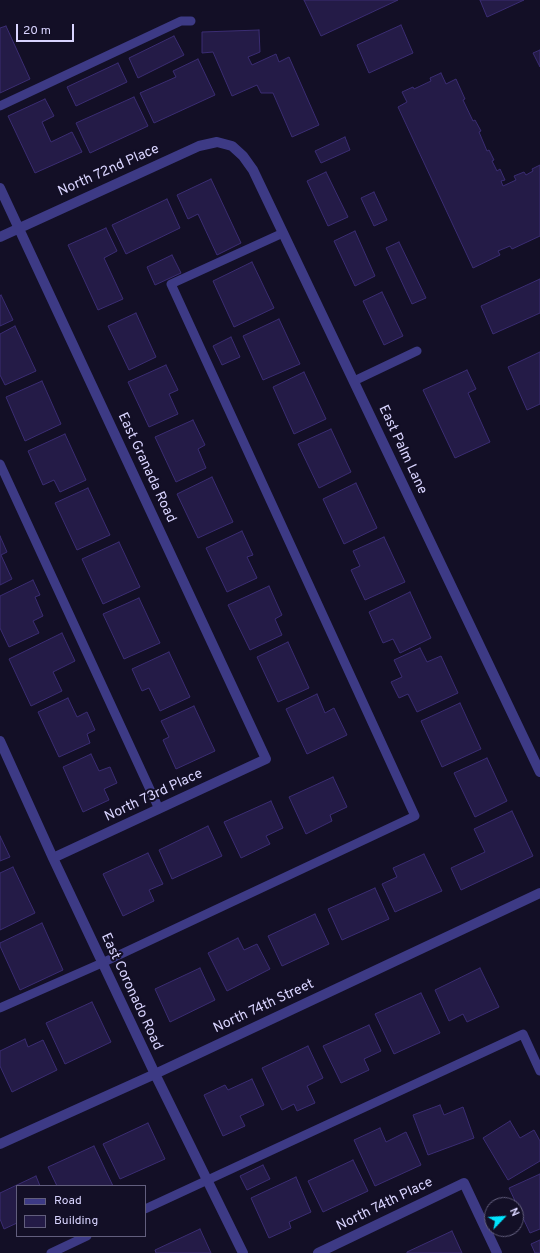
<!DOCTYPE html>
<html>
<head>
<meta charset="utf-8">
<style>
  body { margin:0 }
  #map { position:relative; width:540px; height:1253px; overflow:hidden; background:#130f26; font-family:Overpass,sans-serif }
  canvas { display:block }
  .legend { position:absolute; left:16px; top:1185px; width:130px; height:52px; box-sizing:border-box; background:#130f26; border:1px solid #625e7d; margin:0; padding:5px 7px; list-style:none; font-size:12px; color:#d9d4ff }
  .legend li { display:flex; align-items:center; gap:8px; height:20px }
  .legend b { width:20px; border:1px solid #625e7d }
  .north { position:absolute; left:484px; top:1197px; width:40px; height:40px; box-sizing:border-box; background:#130f26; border:1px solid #625e7d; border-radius:50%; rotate:65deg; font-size:11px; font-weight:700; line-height:16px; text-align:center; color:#d9d4ff }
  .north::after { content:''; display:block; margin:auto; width:14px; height:18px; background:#00e5ff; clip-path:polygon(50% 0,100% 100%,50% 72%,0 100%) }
  .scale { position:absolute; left:16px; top:24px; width:58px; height:18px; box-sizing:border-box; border:2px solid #d9d4ff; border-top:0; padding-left:5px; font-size:12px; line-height:14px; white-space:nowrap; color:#d9d4ff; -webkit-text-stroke:3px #130f26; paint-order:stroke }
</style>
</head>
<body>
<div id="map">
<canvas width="540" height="1253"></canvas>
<ul class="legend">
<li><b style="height:5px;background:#3d3a85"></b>Road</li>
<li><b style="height:11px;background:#241b47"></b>Building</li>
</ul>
<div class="north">N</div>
<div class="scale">20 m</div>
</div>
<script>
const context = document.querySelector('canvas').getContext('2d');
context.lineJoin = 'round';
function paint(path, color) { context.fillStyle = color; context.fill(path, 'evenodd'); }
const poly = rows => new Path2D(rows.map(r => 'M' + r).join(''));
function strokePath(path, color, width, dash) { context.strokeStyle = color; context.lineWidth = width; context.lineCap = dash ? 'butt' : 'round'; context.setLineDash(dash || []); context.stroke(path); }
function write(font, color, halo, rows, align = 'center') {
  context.font = font + ' Overpass,sans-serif'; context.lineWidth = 4; context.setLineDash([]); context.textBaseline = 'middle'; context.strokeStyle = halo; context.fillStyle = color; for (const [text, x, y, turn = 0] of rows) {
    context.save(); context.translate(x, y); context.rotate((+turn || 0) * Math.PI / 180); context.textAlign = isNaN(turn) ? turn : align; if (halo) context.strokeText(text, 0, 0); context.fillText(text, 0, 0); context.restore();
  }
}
const building = poly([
  [304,0,398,0,321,36,304,0],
  [480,0,524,0,487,17,480,0],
  [401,25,413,53,369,73,357,45,401,25],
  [6,26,30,79,0,93,0,28,6,26],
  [259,30,260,52,248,57,252,65,276,54,279,62,289,57,319,125,292,137,273,93,261,93,257,85,232,96,213,52,202,53,202,32,259,30],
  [174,36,184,55,138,78,129,58,174,36],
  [540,50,540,67,533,53,540,50],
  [198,59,215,95,154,123,140,93,176,77,173,71,198,59],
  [118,63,127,82,76,106,67,87,118,63],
  [441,73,446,84,456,79,465,99,463,100,473,121,475,120,481,131,479,132,487,151,489,150,494,160,492,161,497,171,500,169,505,180,501,181,503,186,516,180,514,176,524,172,526,175,533,171,532,169,540,165,540,236,512,249,510,246,498,251,500,255,473,268,398,107,407,102,402,92,413,87,414,89,431,81,430,78,441,73],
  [134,97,148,126,90,153,76,123,134,97],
  [45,99,54,116,42,122,51,142,72,132,82,152,35,173,8,116,45,99],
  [345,137,350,150,321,163,315,151,345,137],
  [326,172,348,217,328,226,307,181,326,172],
  [211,179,241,243,217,255,198,214,188,219,177,195,211,179],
  [374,192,387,220,374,226,361,198,374,192],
  [167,199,180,228,126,254,112,225,167,199],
  [106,228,117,251,104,258,123,299,98,310,68,245,106,228],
  [355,231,375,276,355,286,334,241,355,231],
  [399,242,426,298,412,304,386,248,399,242],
  [172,255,181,273,155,285,147,267,172,255],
  [252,262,274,308,234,327,213,281,252,262],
  [540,279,540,313,493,334,481,306,540,279],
  [382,292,403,336,384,345,363,301,382,292],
  [1,295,13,320,0,326,0,296,1,295],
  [136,313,156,357,129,370,108,326,136,313],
  [279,319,300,364,263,380,243,336,279,319],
  [15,326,36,371,5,385,0,375,0,334,15,326],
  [231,337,240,357,222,365,213,346,231,337],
  [540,352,540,404,527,410,508,367,540,352],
  [166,365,178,390,169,394,178,414,149,427,128,382,166,365],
  [467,370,476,389,468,393,490,442,455,458,423,390,467,370],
  [304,372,326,419,294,434,273,387,304,372],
  [42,381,61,424,25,441,6,397,42,381],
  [193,420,205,445,198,449,206,468,176,482,155,437,193,420],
  [331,429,351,472,319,488,298,444,331,429],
  [65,434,86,480,60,492,54,480,43,485,28,451,65,434],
  [212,477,233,522,198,538,177,494,212,477],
  [356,483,377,528,344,544,323,499,356,483],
  [88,488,110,535,77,550,55,503,88,488],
  [242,531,253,555,247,557,257,578,227,592,206,548,242,531],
  [0,536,7,552,1,555,12,579,0,585,0,536],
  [384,537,405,582,365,600,351,570,360,566,353,551,384,537],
  [119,542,140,587,103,604,82,559,119,542],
  [33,580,40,595,35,597,43,616,33,621,39,633,9,647,0,628,0,596,33,580],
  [269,586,282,615,275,619,282,635,250,650,228,605,269,586],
  [410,592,431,638,400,653,393,639,383,643,369,612,410,592],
  [139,598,160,643,124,659,103,614,139,598],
  [62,633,75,661,53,672,62,691,31,706,9,659,62,633],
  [288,642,309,688,278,702,257,657,288,642],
  [420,648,427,662,441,656,458,693,417,712,408,694,399,698,391,682,402,677,394,660,420,648],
  [169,652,190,697,160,711,149,688,142,691,132,669,169,652],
  [317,694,325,713,334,708,347,735,307,754,286,709,317,694],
  [68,698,77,717,87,712,95,730,87,734,90,743,59,757,38,712,68,698],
  [460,703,481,749,442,767,421,721,460,703],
  [194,706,215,751,176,769,163,740,169,737,161,721,194,706],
  [91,754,99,771,110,767,117,783,104,789,109,800,83,812,63,767,91,754],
  [487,758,507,801,475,817,454,773,487,758],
  [333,777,347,807,330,815,332,821,306,834,289,797,333,777],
  [271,801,283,828,266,836,270,844,241,858,224,822,271,801],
  [512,811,533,856,461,890,451,868,485,852,474,829,512,811],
  [208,826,222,856,172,879,159,850,208,826],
  [0,836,10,857,0,861,0,836],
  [148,853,163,884,149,890,154,901,123,916,103,874,148,853],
  [424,854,442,891,395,912,382,884,397,877,393,868,424,854],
  [13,867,35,913,0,930,0,873,13,867],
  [375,888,389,919,342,940,328,909,375,888],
  [315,914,329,944,282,966,268,936,315,914],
  [42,923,63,970,20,990,0,946,0,943,42,923],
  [238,938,244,950,257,944,270,969,227,991,208,953,238,938],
  [200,968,215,1000,170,1022,155,989,200,968],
  [480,968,499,1007,467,1022,463,1014,449,1021,435,990,480,968],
  [421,993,440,1033,394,1054,375,1014,421,993],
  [92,1002,111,1042,65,1064,46,1023,92,1002],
  [369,1025,381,1051,364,1059,369,1070,341,1083,323,1046,369,1025],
  [25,1039,28,1047,43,1040,57,1070,12,1092,0,1066,0,1051,25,1039],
  [308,1046,323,1078,307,1086,315,1103,297,1111,294,1104,282,1110,262,1068,308,1046],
  [252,1079,264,1105,240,1116,245,1126,223,1136,204,1095,225,1085,228,1090,252,1079],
  [440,1105,444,1115,463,1107,474,1138,428,1155,413,1115,440,1105],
  [510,1121,520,1138,534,1130,540,1141,540,1161,508,1180,483,1138,510,1121],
  [148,1123,165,1159,120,1179,103,1144,148,1123],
  [380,1128,386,1142,406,1132,421,1165,375,1186,354,1140,380,1128],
  [94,1146,113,1186,57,1186,48,1167,94,1146],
  [353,1160,368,1191,323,1212,308,1181,353,1160],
  [263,1165,270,1179,247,1190,240,1176,263,1165],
  [540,1174,540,1229,530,1233,509,1188,540,1174],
  [36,1176,40,1186,17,1186,17,1223,4,1229,0,1219,0,1193,36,1176],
  [296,1177,311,1212,289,1222,291,1228,269,1238,251,1198,296,1177],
  [200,1229,211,1253,156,1253,155,1250,200,1229],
  [452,1231,462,1253,407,1253,407,1252,452,1231],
  [540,1240,540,1253,535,1253,531,1244,540,1240]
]);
const service = poly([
  [0,106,181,21,191,21],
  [354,381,417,351],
  [0,464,159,809],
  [0,1008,102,963,415,816,171,284,283,233],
  [145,1209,523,1034,540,1071],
  [51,1253,87,1236]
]);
const minor = poly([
  [0,188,266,759,53,858],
  [0,237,199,146,217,142,232,146,243,156,253,170,540,772],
  [0,741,53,858,155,1074,243,1253],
  [0,1144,155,1074,540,893],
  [318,1253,464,1183,497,1253]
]);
const streetNames = [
  ["North 72nd Place",109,171,-24],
  ["East Palm Lane",402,450,65],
  ["East Granada Road",146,468,65],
  ["North 73rd Place",154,796,-25],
  ["East Coronado Road",131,992,65],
  ["North 74th Street",264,1007,-25],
  ["North 74th Place",385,1205,-26]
];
paint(building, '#241b47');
strokePath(building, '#3b2d73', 1);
strokePath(service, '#3d3a85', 9);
strokePath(minor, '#3d3a85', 10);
write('14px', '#d9d4ff', '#130f26', streetNames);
</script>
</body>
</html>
